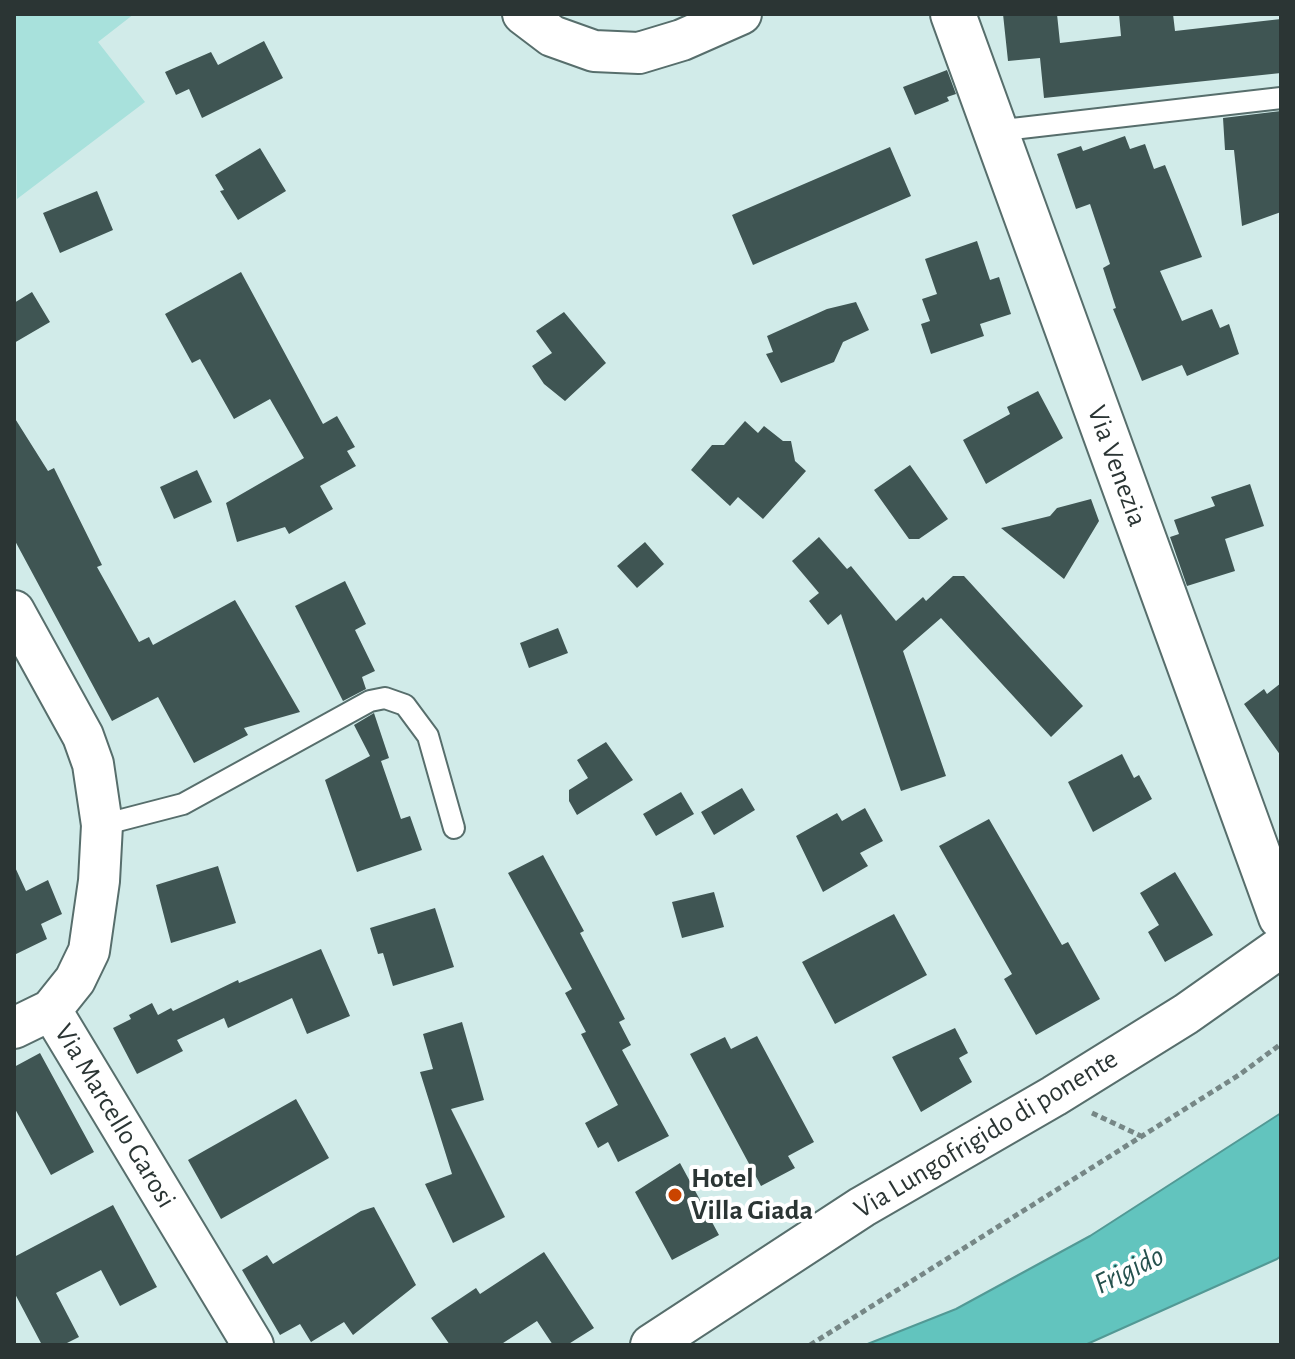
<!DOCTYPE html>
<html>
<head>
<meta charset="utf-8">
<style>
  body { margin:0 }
  #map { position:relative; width:1295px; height:1359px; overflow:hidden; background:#d1ebe9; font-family:"Alegreya Sans",sans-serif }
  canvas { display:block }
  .frame { position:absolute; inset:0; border:16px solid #2b3534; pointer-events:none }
</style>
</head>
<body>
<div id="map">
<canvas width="1295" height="1359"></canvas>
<div class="frame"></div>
</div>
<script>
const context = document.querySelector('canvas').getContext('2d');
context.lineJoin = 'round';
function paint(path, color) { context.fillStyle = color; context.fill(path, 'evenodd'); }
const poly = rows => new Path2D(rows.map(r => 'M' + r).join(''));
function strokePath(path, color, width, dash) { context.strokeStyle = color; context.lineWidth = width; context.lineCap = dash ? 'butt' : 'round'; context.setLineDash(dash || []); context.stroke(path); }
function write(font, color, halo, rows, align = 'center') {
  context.font = font + ' "Alegreya Sans",sans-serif'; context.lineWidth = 8; context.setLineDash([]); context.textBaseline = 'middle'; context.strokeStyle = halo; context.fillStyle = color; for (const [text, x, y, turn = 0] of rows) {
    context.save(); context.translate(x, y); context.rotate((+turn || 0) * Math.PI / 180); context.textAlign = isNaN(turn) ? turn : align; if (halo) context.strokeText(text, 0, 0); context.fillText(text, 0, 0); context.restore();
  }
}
const green = poly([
  [14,14,134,14,98,42,145,102,17,199]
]);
const water = poly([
  [1281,1113,1281,1256,1277,1259,1085,1345,865,1345,956,1309,1090,1236,1281,1113]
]);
const building = poly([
  [1003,14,1057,14,1060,43,1121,36,1119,14,1173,14,1175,31,1281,19,1281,73,1044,98,1040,58,1008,61],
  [264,41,283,78,202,118,189,89,176,95,165,72,211,52,218,65],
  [947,70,956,94,947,97,949,101,915,115,903,87],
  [1281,111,1281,212,1242,226,1234,150,1225,150,1223,118],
  [1125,136,1130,149,1145,144,1154,169,1165,165,1202,257,1160,271,1182,321,1212,309,1220,328,1229,324,1239,354,1187,376,1182,365,1142,381,1113,309,1116,308,1103,268,1110,264,1090,204,1076,209,1057,154,1081,146,1083,151],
  [890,147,911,196,753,265,732,215],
  [260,148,286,191,238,220,220,191,224,190,215,175],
  [97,191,113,230,60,253,43,213],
  [977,241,990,280,999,277,1011,314,980,324,984,336,931,354,921,324,930,321,922,299,937,294,925,259],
  [241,272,323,424,337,416,355,447,347,451,356,466,320,486,333,509,289,534,285,527,237,542,226,503,304,458,270,399,234,419,200,359,192,363,165,314],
  [32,292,50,322,14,343,14,303],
  [856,302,869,330,843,342,834,362,781,383,766,354,773,352,767,336,827,309],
  [564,312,606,363,565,401,544,384,532,366,552,353,536,331],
  [1038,391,1063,438,986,484,963,440,1010,414,1007,407],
  [14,417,48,471,54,468,102,565,97,567,139,642,149,637,153,645,235,600,300,712,244,728,248,735,194,763,158,697,112,721,14,539],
  [745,421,758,433,764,426,783,441,791,441,795,461,806,471,763,519,738,497,730,506,691,470,712,445,724,445],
  [910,465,948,519,919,539,909,539,874,490],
  [197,470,212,502,174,519,160,487],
  [1250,484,1264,526,1225,539,1235,571,1187,586,1170,537,1179,534,1174,520,1215,506,1211,497],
  [1091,499,1099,521,1064,579,1001,528,1050,516,1057,508],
  [819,537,847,569,851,566,896,621,923,597,926,601,953,576,964,576,1083,706,1051,737,941,618,903,651,946,776,901,791,841,614,828,625,809,601,819,593,792,561],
  [645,542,664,564,637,588,617,566],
  [345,581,366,624,355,630,375,671,362,677,366,689,343,701,295,606],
  [558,628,568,653,529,668,520,643],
  [1281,683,1281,756,1244,704,1264,689,1267,694],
  [374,713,389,758,381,761,401,819,410,816,422,850,357,872,325,780,370,756,354,725],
  [606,742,633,780,577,815,569,801,569,790,588,778,577,760],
  [1122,754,1134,778,1139,775,1152,799,1093,832,1068,782],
  [742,788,755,810,714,835,701,812],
  [681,792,694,814,656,836,643,814],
  [865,808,883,841,860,853,868,866,823,892,796,836,837,813,842,821],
  [989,819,1062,945,1068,942,1100,999,1036,1035,1004,979,1012,974,939,846],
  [543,855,584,931,580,933,625,1019,619,1022,631,1045,622,1050,669,1136,618,1162,608,1142,598,1148,585,1123,618,1105,581,1034,586,1032,565,993,572,989,508,873],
  [14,865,26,891,48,880,62,914,41,924,47,939,14,955],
  [218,866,236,923,171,943,156,885],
  [1175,872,1213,935,1165,962,1148,932,1159,925,1140,893],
  [714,892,724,927,682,938,672,902],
  [435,908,454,967,393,986,383,953,378,954,370,928],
  [894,914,927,975,835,1024,802,962],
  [321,949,350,1016,307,1034,292,998,228,1028,224,1018,177,1040,183,1051,137,1074,113,1028,131,1019,129,1015,152,1003,158,1015,171,1008,173,1011,238,980,239,983],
  [462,1022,484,1100,451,1109,505,1217,453,1243,425,1184,452,1174,420,1072,433,1069,423,1034],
  [955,1028,968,1053,959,1058,972,1082,921,1112,892,1057],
  [757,1036,814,1142,788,1156,795,1168,761,1186,690,1054,725,1037,731,1049],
  [40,1053,94,1152,51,1175,14,1107,14,1067],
  [296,1099,329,1158,221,1219,188,1160],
  [680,1163,719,1235,672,1260,635,1192],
  [113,1205,157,1287,120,1306,101,1270,56,1293,79,1337,63,1345,42,1345,14,1292,14,1257],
  [374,1207,416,1285,353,1335,344,1322,311,1342,300,1324,280,1335,242,1270,267,1255,273,1264,361,1211],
  [544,1252,594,1328,567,1345,553,1345,537,1321,500,1345,450,1345,431,1318,476,1288,480,1294]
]);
const path = poly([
  [1092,1113,1141,1136],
  [810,1345,1239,1075,1281,1044]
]);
const lane = poly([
  [995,131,1281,98],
  [102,825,183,804,370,701,385,698,405,705,428,736,454,828]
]);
const street = poly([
  [523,14,552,36,594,51,639,53,682,40,741,14],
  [14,611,83,736,93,764,102,825,99,881,89,951,75,980,51,1010,14,1028],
  [51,1010,253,1345],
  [651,1345,862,1207,1054,1096,1186,1014,1281,947]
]);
const secondary = poly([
  [953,14,1281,917]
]);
const markers = [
  [675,1195,8,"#ca4400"]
];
const streetNames = [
  ["Via Venezia",1117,466,70],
  ["Via Marcello Garosi",115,1116,59],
  ["Via Lungofrigido di ponente",986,1134,-31]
];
const poiNames = [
  ["Hotel",691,1179],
  ["Villa Giada",691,1211]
];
const waterNames = [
  ["Frigido",1129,1270,-26]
];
paint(green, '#a8e1dc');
paint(water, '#62c4be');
strokePath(water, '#529995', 2);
paint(building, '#3f5553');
strokePath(lane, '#576e6c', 24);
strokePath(street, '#576e6c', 44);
strokePath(secondary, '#576e6c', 48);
strokePath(path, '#768786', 5, [6, 4]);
strokePath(lane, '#fff', 20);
strokePath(street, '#fff', 40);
strokePath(secondary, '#fff', 44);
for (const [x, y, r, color] of markers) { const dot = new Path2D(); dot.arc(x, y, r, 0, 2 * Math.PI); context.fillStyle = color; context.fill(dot); strokePath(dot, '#fff', 3); }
write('28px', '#2b3534', '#fff', streetNames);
write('bold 28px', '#2b3534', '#fff', poiNames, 'left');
write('italic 30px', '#25514e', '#fff', waterNames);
</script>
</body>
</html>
